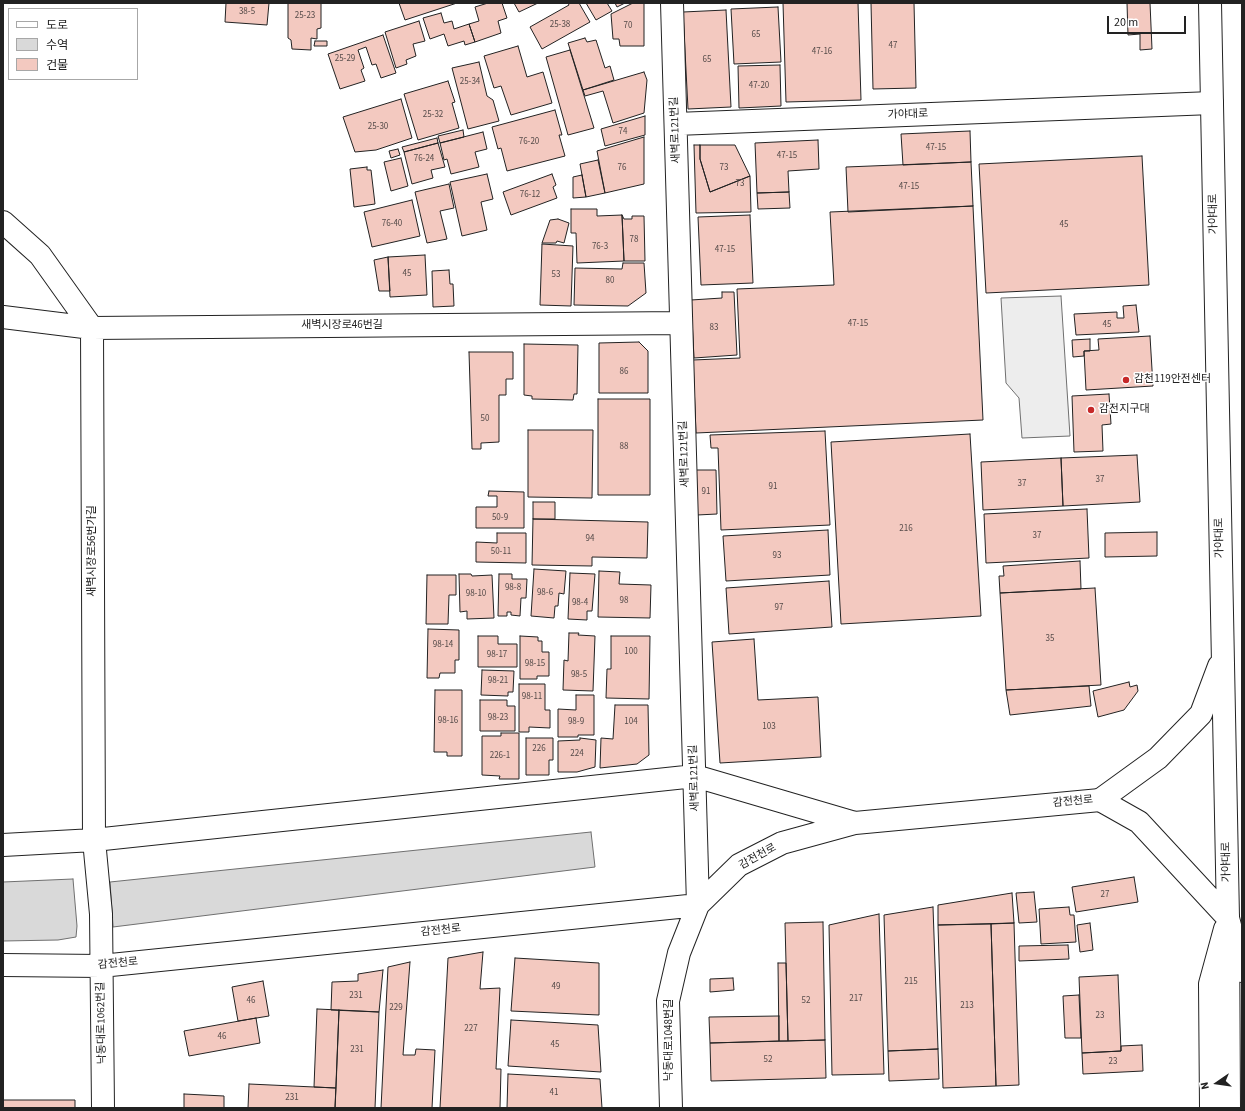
<!DOCTYPE html>
<html>
<head>
<meta charset="utf-8">
<style>
  body { margin:0 }
  #map { position:relative; width:1245px; height:1111px; overflow:hidden; background:#fff; font-family:"Source Sans 3","Noto Sans KR",sans-serif }
  canvas { display:block }
  .frame { position:absolute; inset:0; border:4px solid #222; pointer-events:none }
  .legend { position:absolute; left:8px; top:8px; width:130px; height:72px; box-sizing:border-box; background:#fff; border:1px solid #a7a7a7; margin:0; padding:5px 7px; list-style:none; font-size:12px; color:#222 }
  .legend li { display:flex; align-items:center; gap:8px; height:20px }
  .legend b { width:20px; border:1px solid #a7a7a7 }
  .north { position:absolute; left:1197px; top:1063px; width:40px; height:40px; -webkit-text-stroke:3px #fff; paint-order:stroke; rotate:257deg; font-size:11px; font-weight:700; line-height:16px; text-align:center; color:#222 }
  .north::after { content:''; display:block; margin:auto; width:14px; height:18px; background:#222; clip-path:polygon(50% 0,100% 100%,50% 72%,0 100%) }
  .scale { position:absolute; left:1107px; top:16px; width:79px; height:18px; box-sizing:border-box; border:2px solid #222; border-top:0; padding-left:5px; font-size:12px; line-height:14px; white-space:nowrap; color:#222; -webkit-text-stroke:3px #fff; paint-order:stroke }
</style>
</head>
<body>
<div id="map">
<canvas width="1245" height="1111"></canvas>
<div class="frame"></div>
<ul class="legend">
<li><b style="height:5px;background:#fff"></b>도로</li>
<li><b style="height:11px;background:#d9d9d9"></b>수역</li>
<li><b style="height:11px;background:#f3c9c0"></b>건물</li>
</ul>
<div class="north">N</div>
<div class="scale">20 m</div>
</div>
<script>
const context = document.querySelector('canvas').getContext('2d');
context.lineJoin = 'round';
function paint(path, color) { context.fillStyle = color; context.fill(path, 'evenodd'); }
const poly = rows => new Path2D(rows.map(r => 'M' + r).join(''));
function strokePath(path, color, width, dash) { context.strokeStyle = color; context.lineWidth = width; context.lineCap = dash ? 'butt' : 'round'; context.setLineDash(dash || []); context.stroke(path); }
function write(font, color, halo, rows, align = 'center') {
  context.font = font + ' "Source Sans 3","Noto Sans KR",sans-serif'; context.lineWidth = 3; context.setLineDash([]); context.textBaseline = 'middle'; context.strokeStyle = halo; context.fillStyle = color; for (const [text, x, y, turn = 0] of rows) {
    context.save(); context.translate(x, y); context.rotate((+turn || 0) * Math.PI / 180); context.textAlign = isNaN(turn) ? turn : align; if (halo) context.strokeText(text, 0, 0); context.fillText(text, 0, 0); context.restore();
  }
}
const parking = poly([
  [1061,296,1070,436,1022,438,1019,398,1006,383,1001,298,1061,296]
]);
const water = poly([
  [591,832,595,867,113,927,110,882,591,832],
  [73,879,77,926,76,937,58,940,3,941,3,882,73,879]
]);
const building = poly([
  [226,3,269,3,267,25,225,22,226,3],
  [288,3,321,3,321,28,317,29,317,39,311,38,311,50,292,49,291,40,288,38,288,3],
  [399,3,457,3,405,20,399,3],
  [488,3,502,3,507,18,498,21,501,33,475,42,469,24,479,21,475,7,488,3],
  [514,3,538,3,519,12,514,3],
  [568,3,579,3,590,22,542,49,530,27,569,5,568,3],
  [586,3,607,3,612,11,596,20,586,3],
  [615,3,625,3,617,7,615,3],
  [633,3,644,3,644,46,620,46,619,39,613,39,611,14,633,3],
  [783,3,858,3,861,100,786,102,783,3],
  [871,3,914,3,916,88,873,89,871,3],
  [1127,3,1150,3,1152,49,1140,50,1140,34,1128,35,1127,3],
  [778,7,781,62,734,64,731,9,778,7],
  [726,10,731,107,688,109,683,12,726,10],
  [441,13,444,23,452,21,454,29,469,24,475,42,465,45,464,41,448,46,444,34,430,39,423,18,441,13],
  [419,21,425,41,413,44,416,56,406,60,407,64,396,68,385,32,419,21],
  [383,35,396,73,381,78,376,64,372,65,366,47,358,50,364,68,361,70,365,81,340,89,328,54,383,35],
  [585,38,587,42,596,40,605,68,610,66,614,80,583,90,568,43,585,38],
  [315,41,327,41,327,46,314,46,315,41],
  [518,46,527,77,543,72,552,103,511,115,501,86,494,88,484,56,518,46],
  [570,50,594,128,568,135,546,57,570,50],
  [479,62,487,96,493,100,499,121,468,129,452,68,479,62],
  [780,65,781,106,739,108,738,66,780,65],
  [644,72,647,80,644,113,613,123,603,91,585,96,583,90,644,72],
  [448,81,455,102,452,103,459,128,418,140,404,94,448,81],
  [401,99,412,138,376,150,355,152,343,117,401,99],
  [555,110,562,135,559,135,565,156,507,171,501,148,498,149,492,127,555,110],
  [645,116,645,135,605,146,601,129,645,116],
  [463,130,464,137,440,143,438,136,463,130],
  [970,131,971,162,903,165,901,134,970,131],
  [483,132,487,149,475,152,479,167,451,174,447,159,444,160,440,143,483,132],
  [644,137,644,184,605,193,597,151,644,137],
  [437,138,438,143,404,152,402,147,437,138],
  [818,140,819,169,788,171,789,192,757,193,755,143,818,140],
  [438,143,445,167,431,170,433,178,412,184,404,152,438,143],
  [694,145,700,145,700,159,710,192,750,176,751,212,696,213,694,145],
  [700,145,735,145,750,176,710,192,700,159,700,145],
  [398,149,400,155,391,158,389,151,398,149],
  [1142,156,1149,285,986,293,979,164,1142,156],
  [401,158,408,186,391,191,384,162,401,158],
  [598,160,605,193,586,197,580,164,598,160],
  [971,162,973,206,848,212,846,167,971,162],
  [367,167,367,170,371,170,375,204,354,207,350,169,367,167],
  [487,174,493,199,481,202,487,230,462,236,450,182,487,174],
  [552,174,556,185,553,187,557,198,511,215,503,192,552,174],
  [582,175,586,197,573,198,573,177,582,175],
  [449,184,454,208,440,211,447,239,427,243,415,192,449,184],
  [789,192,790,208,758,209,757,193,789,192],
  [412,200,420,236,372,247,364,212,412,200],
  [973,206,983,420,696,433,693,360,740,358,737,289,834,285,830,212,973,206],
  [571,209,597,209,597,216,622,215,624,261,577,263,576,233,571,233,571,209],
  [622,215,624,219,632,219,632,216,644,216,645,261,624,261,622,215],
  [750,215,753,283,701,285,698,217,750,215],
  [558,219,569,223,564,243,557,241,556,243,542,243,550,220,558,219],
  [542,244,573,246,571,306,540,305,542,244],
  [425,255,427,295,390,297,388,257,425,255],
  [388,257,390,291,379,291,374,260,388,257],
  [623,263,644,263,646,293,628,306,574,305,575,268,622,269,623,263],
  [449,270,450,284,453,284,454,306,433,307,432,271,449,270],
  [722,292,734,292,737,355,694,358,691,300,722,298,722,292],
  [1136,305,1139,332,1076,335,1074,314,1117,312,1117,318,1124,318,1123,306,1136,305],
  [1150,336,1153,386,1086,390,1084,351,1099,350,1098,339,1150,336],
  [1090,339,1090,351,1084,351,1084,356,1073,357,1072,340,1090,339],
  [639,342,648,351,648,393,599,393,599,343,639,342],
  [524,344,578,345,577,394,574,394,573,400,532,399,532,396,524,395,524,344],
  [469,352,513,352,513,379,506,379,506,395,499,395,499,442,481,443,481,449,472,449,469,352],
  [1109,394,1111,424,1102,425,1103,451,1074,452,1072,396,1109,394],
  [598,399,650,399,650,495,598,495,598,399],
  [528,430,593,430,592,498,528,497,528,430],
  [825,431,830,525,721,530,718,448,711,448,710,435,825,431],
  [970,434,981,616,841,624,831,442,970,434],
  [1137,455,1140,502,1063,506,1061,458,1137,455],
  [1061,458,1063,506,983,510,981,462,1061,458],
  [696,470,716,470,717,514,697,515,696,470],
  [489,491,524,492,524,528,476,528,476,507,497,507,497,496,488,496,489,491],
  [533,502,555,502,555,519,533,519,533,502],
  [1087,509,1089,558,986,563,984,514,1087,509],
  [533,519,648,522,647,558,592,557,592,566,532,565,533,519],
  [828,530,830,575,726,581,723,536,828,530],
  [1157,532,1157,556,1105,557,1105,533,1157,532],
  [497,533,526,533,526,563,476,562,476,542,497,543,497,533],
  [1080,561,1081,589,1000,593,999,576,1004,576,1003,566,1080,561],
  [534,569,566,571,564,594,559,593,558,606,555,606,554,618,531,616,534,569],
  [599,571,620,572,619,584,651,585,650,618,598,617,599,571],
  [570,573,595,574,592,611,587,611,587,620,568,619,570,573],
  [459,574,471,574,472,576,492,575,494,618,467,619,467,611,460,612,459,574],
  [499,574,512,574,512,579,527,579,526,598,521,598,520,616,511,615,511,612,507,612,507,616,498,616,499,574],
  [427,575,456,575,456,595,449,595,448,624,426,624,427,575],
  [829,581,832,627,729,634,726,588,829,581],
  [1095,588,1101,685,1006,690,1000,593,1095,588],
  [428,629,459,630,459,660,455,660,455,673,440,673,439,678,427,678,428,629],
  [569,633,579,633,578,635,595,636,593,691,563,690,564,660,568,661,569,633],
  [478,636,498,636,498,644,517,644,517,667,478,667,478,636],
  [520,636,538,637,538,641,542,641,542,652,549,652,549,676,537,676,537,679,520,679,520,636],
  [611,636,650,636,649,699,606,698,607,669,611,669,611,636],
  [754,639,758,700,818,697,821,757,720,763,712,642,754,639],
  [482,670,514,671,513,692,508,692,508,696,481,695,482,670],
  [1129,682,1130,687,1137,685,1138,691,1124,710,1098,717,1093,691,1129,682],
  [519,684,545,684,545,710,550,710,550,728,529,727,529,732,519,732,519,684],
  [1089,686,1091,706,1010,715,1006,690,1089,686],
  [435,690,462,690,462,756,447,756,447,752,434,752,435,690],
  [576,695,594,695,594,735,578,735,578,737,558,737,558,709,576,710,576,695],
  [480,700,507,700,507,706,515,706,515,731,480,731,480,700],
  [615,705,648,705,649,755,637,764,600,768,601,738,613,739,615,705],
  [501,733,519,733,519,779,499,779,500,776,482,775,482,736,501,736,501,733],
  [526,738,553,738,553,760,549,760,549,775,526,775,526,738],
  [580,738,596,740,595,767,577,772,558,772,558,741,580,740,580,738],
  [1134,877,1138,902,1076,912,1072,887,1134,877],
  [1034,892,1037,922,1019,923,1016,893,1034,892],
  [1012,893,1014,923,938,925,938,905,1012,893],
  [933,907,938,1049,888,1051,884,915,933,907],
  [1069,907,1070,915,1074,915,1076,942,1041,944,1039,909,1069,907],
  [879,914,884,1074,832,1075,829,925,879,914],
  [823,922,825,1040,788,1041,785,923,823,922],
  [1014,923,1019,1085,996,1086,991,924,1014,923],
  [1090,923,1093,950,1080,952,1077,925,1090,923],
  [991,924,996,1086,943,1088,938,925,991,924],
  [1068,945,1069,959,1019,961,1019,946,1068,945],
  [483,952,480,989,500,988,496,1069,501,1069,500,1108,440,1108,448,958,483,952],
  [515,958,599,963,599,1015,511,1011,515,958],
  [410,962,403,1055,415,1055,416,1049,435,1050,432,1108,381,1108,388,967,410,962],
  [778,963,786,963,788,1041,779,1041,778,963],
  [383,970,379,1012,331,1010,332,982,358,981,358,974,383,970],
  [1118,975,1121,1051,1082,1053,1079,977,1118,975],
  [733,978,734,990,710,992,710,979,733,978],
  [263,981,269,1016,238,1021,232,987,263,981],
  [1079,995,1081,1038,1065,1038,1063,996,1079,995],
  [317,1009,339,1010,336,1088,314,1087,317,1009],
  [339,1010,379,1012,375,1108,335,1108,339,1010],
  [779,1016,779,1041,710,1043,709,1017,779,1016],
  [256,1018,260,1043,189,1056,184,1031,256,1018],
  [511,1020,598,1025,601,1072,508,1066,511,1020],
  [825,1040,826,1078,711,1081,710,1043,825,1040],
  [1142,1045,1143,1071,1083,1074,1082,1053,1121,1051,1121,1046,1142,1045],
  [938,1049,939,1079,889,1081,888,1051,938,1049],
  [508,1074,600,1079,602,1108,507,1108,508,1074],
  [249,1084,336,1088,335,1108,248,1108,249,1084],
  [184,1094,224,1096,224,1108,184,1108,184,1094],
  [3,1100,75,1100,75,1108,3,1108,3,1100]
]);
const minor = poly([
  [676,124,1212,103],
  [3,222,40,255,92,328,94,840,101,914,103,1108],
  [3,317,92,328,681,323],
  [3,845,94,840,695,776,855,823],
  [3,965,101,966,698,905,739,865,782,843,855,823,1100,800],
  [671,1108,668,1001,679,953,698,905,672,3]
]);
const major = poly([
  [1210,3,1228,918,1242,971],
  [1219,666,1201,714,1158,758,1100,800,1139,822,1228,918],
  [1211,1108,1210,984,1225,929]
]);
const highway = poly([
  [1228,918,1229,1108]
]);
const markers = [
  [1126,380,4,"#c62828"],
  [1091,410,4,"#c62828"]
];
const numberNames = [
  ["38-5",247,12],
  ["25-23",305,16],
  ["25-38",560,25],
  ["70",628,26],
  ["65",756,35],
  ["47",893,46],
  ["47-16",822,52],
  ["25-29",345,59],
  ["65",707,60],
  ["25-34",470,82],
  ["47-20",759,86],
  ["25-32",433,115],
  ["25-30",378,127],
  ["74",623,132],
  ["76-20",529,142],
  ["47-15",936,148],
  ["47-15",787,156],
  ["76-24",424,159],
  ["76",622,168],
  ["73",724,168],
  ["73",740,184],
  ["47-15",909,187],
  ["76-12",530,195],
  ["76-40",392,224],
  ["45",1064,225],
  ["78",634,240],
  ["76-3",600,247],
  ["47-15",725,250],
  ["45",407,274],
  ["53",556,275],
  ["80",610,281],
  ["47-15",858,324],
  ["45",1107,325],
  ["83",714,328],
  ["86",624,372],
  ["50",485,419],
  ["88",624,447],
  ["37",1100,480],
  ["37",1022,484],
  ["91",773,487],
  ["91",706,492],
  ["50-9",500,518],
  ["216",906,529],
  ["37",1037,536],
  ["94",590,539],
  ["50-11",501,552],
  ["93",777,556],
  ["98-8",513,588],
  ["98-6",545,593],
  ["98-10",476,594],
  ["98",624,601],
  ["98-4",580,603],
  ["97",779,608],
  ["35",1050,639],
  ["98-14",443,645],
  ["100",631,652],
  ["98-17",497,655],
  ["98-15",535,664],
  ["98-5",579,675],
  ["98-21",498,681],
  ["98-11",532,697],
  ["98-23",498,718],
  ["98-16",448,721],
  ["98-9",576,722],
  ["104",631,722],
  ["103",769,727],
  ["226",539,749],
  ["224",577,754],
  ["226-1",500,756],
  ["27",1105,895],
  ["215",911,982],
  ["49",556,987],
  ["231",356,996],
  ["217",856,999],
  ["46",251,1001],
  ["52",806,1001],
  ["213",967,1006],
  ["229",396,1008],
  ["23",1100,1016],
  ["227",471,1029],
  ["46",222,1037],
  ["45",555,1045],
  ["231",357,1050],
  ["52",768,1060],
  ["23",1113,1062],
  ["41",554,1093],
  ["231",292,1098]
];
const streetNames = [
  ["가야대로",908,115,-2],
  ["새벽로121번길",676,130,-92],
  ["가야대로",1214,214,-91],
  ["새벽시장로46번길",342,326],
  ["새벽로121번길",685,454,-92],
  ["가야대로",1220,538,-91],
  ["새벽시장로56번가길",93,551,-90],
  ["새벽로121번길",695,778,-92],
  ["감전천로",1073,802,-5],
  ["감전천로",758,857,-29],
  ["가야대로",1227,862,-91],
  ["감전천로",441,931,-6],
  ["감전천로",118,964,-5],
  ["낙동대로1062번길",102,1023,-91],
  ["낙동대로1048번길",670,1040,-90]
];
const poiNames = [
  ["감천119안전센터",1134,380],
  ["감전지구대",1099,410]
];
paint(parking, '#ededed');
strokePath(parking, '#6f6f6f', 1);
paint(water, '#d9d9d9');
strokePath(water, '#6f6f6f', 1);
paint(building, '#f3c9c0');
strokePath(building, '#222', 1);
strokePath(minor, '#222', 24);
strokePath(major, '#222', 24);
strokePath(highway, '#222', 24);
strokePath(minor, '#fff', 22);
strokePath(major, '#fff', 22);
strokePath(highway, '#fff', 22);
for (const [x, y, r, color] of markers) { const dot = new Path2D(); dot.arc(x, y, r, 0, 2 * Math.PI); context.fillStyle = color; context.fill(dot); strokePath(dot, '#fff', 1.5); }
write('9px', '#564c4a', null, numberNames);
write('11px', '#222', '#fff', streetNames);
write('11px', '#222', '#fff', poiNames, 'left');
</script>
</body>
</html>
